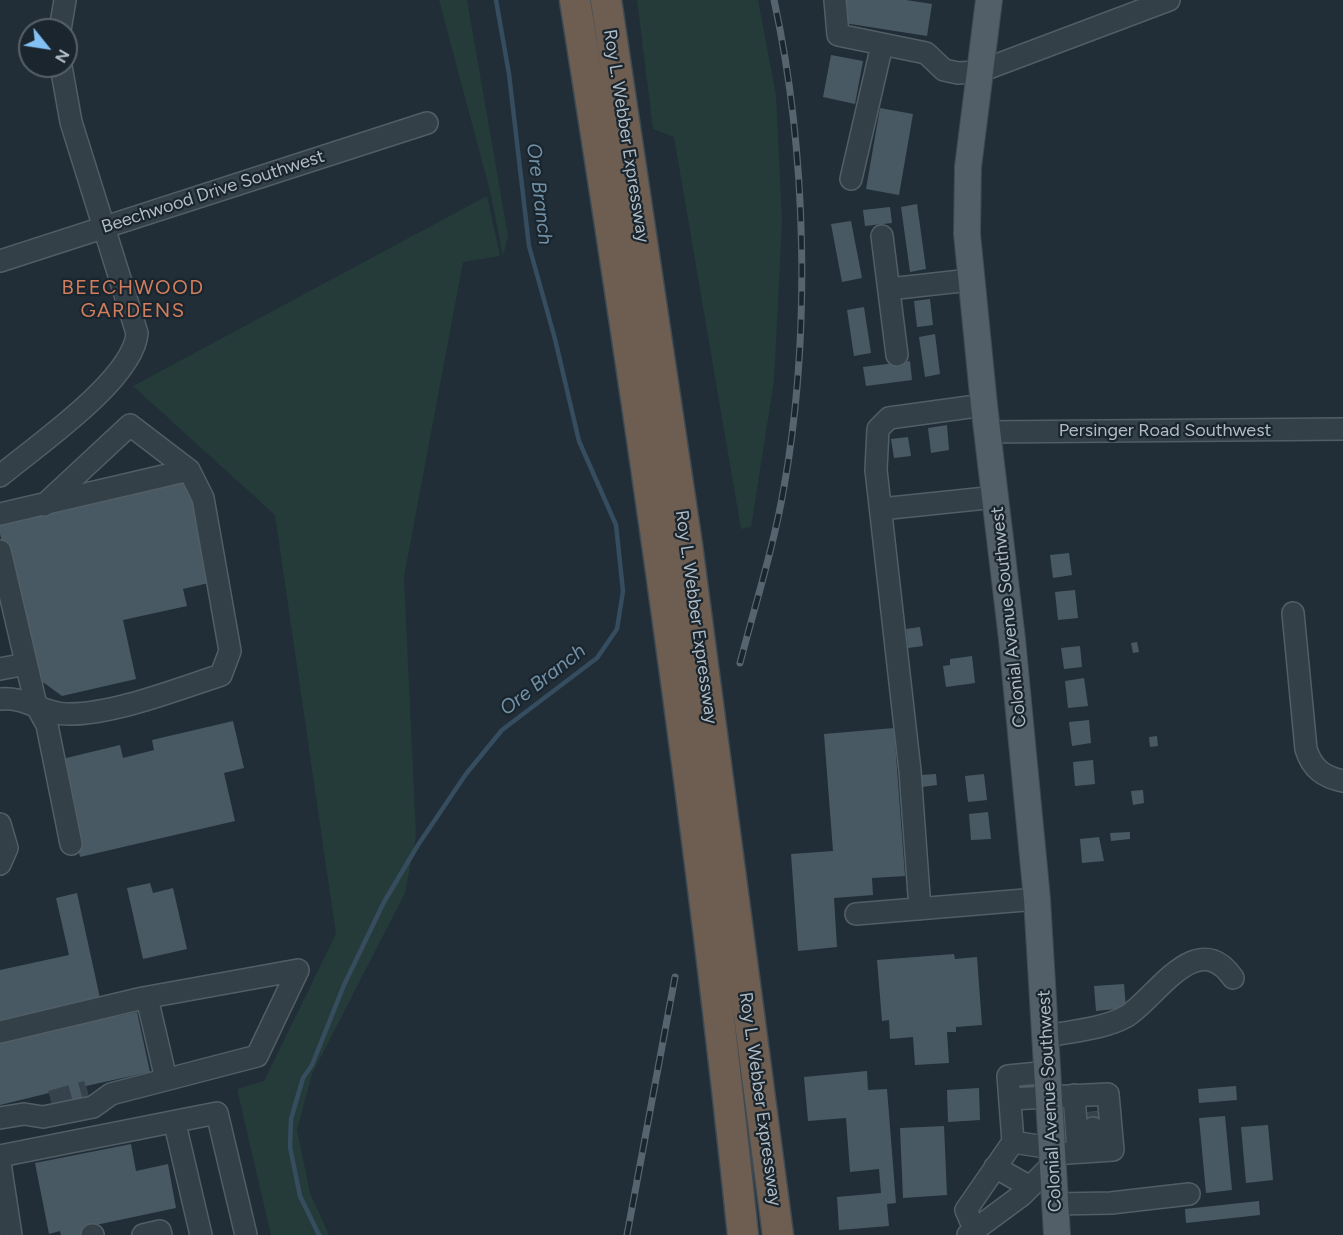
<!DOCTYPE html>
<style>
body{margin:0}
#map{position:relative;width:1343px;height:1235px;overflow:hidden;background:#212e38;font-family:Figtree,sans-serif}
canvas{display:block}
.north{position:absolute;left:18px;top:18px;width:60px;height:60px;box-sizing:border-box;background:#1a252d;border:2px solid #56616a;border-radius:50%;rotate:120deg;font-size:16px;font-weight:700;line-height:24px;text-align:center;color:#afbbc5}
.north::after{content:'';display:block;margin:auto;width:21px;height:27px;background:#83c1f5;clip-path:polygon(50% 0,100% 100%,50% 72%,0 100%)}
</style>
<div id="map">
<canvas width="1343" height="1235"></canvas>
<div class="north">N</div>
</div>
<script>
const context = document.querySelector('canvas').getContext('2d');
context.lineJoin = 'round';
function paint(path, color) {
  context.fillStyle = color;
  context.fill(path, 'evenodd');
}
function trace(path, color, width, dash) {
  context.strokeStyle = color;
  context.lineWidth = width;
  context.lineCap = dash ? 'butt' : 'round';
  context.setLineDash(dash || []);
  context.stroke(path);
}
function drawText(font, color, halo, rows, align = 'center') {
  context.font = font + ' Figtree,sans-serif';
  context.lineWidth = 4.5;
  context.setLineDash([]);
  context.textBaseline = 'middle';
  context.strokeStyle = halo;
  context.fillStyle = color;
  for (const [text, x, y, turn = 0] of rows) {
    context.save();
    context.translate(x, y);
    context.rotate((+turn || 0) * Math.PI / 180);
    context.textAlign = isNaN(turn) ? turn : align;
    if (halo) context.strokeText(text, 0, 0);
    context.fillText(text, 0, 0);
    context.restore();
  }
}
paint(new Path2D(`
 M439 0H467L508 236 503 256 491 195Z
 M637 0H758L776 95 782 222 774 381 751 527 741 529 674 137 653 129Z
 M487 196 500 256 463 262 404 577 416 836 405 893 312 1074 297 1130 310 1193 329 1235H271L237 1089 264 1081 336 934 275 515 133 386Z`), '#243b39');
trace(new Path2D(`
 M319 1235 300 1196 290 1147 291 1119 303 1078 312 1065 344 985 384 902 418 845 466 774 502 730 597 658 617 629 623 591 616 525 579 441 555 339 529 246 509 74 496 0`), '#354d5e', 4.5);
paint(new Path2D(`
 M847 0H906L932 4 927 36 844 23Z
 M831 55 863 61 855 104 823 97Z
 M880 108 913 114 899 195 866 189Z
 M917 204 926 269 910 272 901 207Z
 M890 207 892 223 865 226 863 210Z
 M851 221 862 278 842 282 831 224Z
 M930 299 933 325 917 327 914 301Z
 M864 307 871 353 854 356 847 310Z
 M935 334 940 374 925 377 919 337Z
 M910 361 912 380 866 386 863 367Z
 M947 425 949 450 931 453 928 428Z
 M908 437 911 456 894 458 891 439Z
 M189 478 213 582 183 589 187 606 123 620 136 679 62 696 40 680 22 629 0 534V521Z
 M1069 553 1072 575 1053 578 1050 555Z
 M1075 590 1078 618 1058 620 1055 592Z
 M920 627 923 646 908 648 906 629Z
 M1137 642 1139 652 1133 653 1131 643Z
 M1080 646 1082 667 1064 669 1061 648Z
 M972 656 975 683 946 687 943 666 950 665V659Z
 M1084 678 1088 706 1068 708 1065 681Z
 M1089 720 1091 743 1072 746 1069 722Z
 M233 721 244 768 224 773 235 821 80 857 58 760 120 745 123 758 154 750 152 740Z
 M894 728 905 876 872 878 873 895 834 898 837 947 798 951 791 854 833 851 824 734Z
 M1157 736 1158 746 1150 747 1149 737Z
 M1093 760 1095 784 1075 786 1073 762Z
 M936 774 937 785 922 787 921 775Z
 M984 774 987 800 968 802 965 776Z
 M1143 790 1144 803 1133 805 1131 791Z
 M988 812 991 839 971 840 969 814Z
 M1130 832V839L1111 841 1110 833Z
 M1099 837 1104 861 1082 863 1080 839Z
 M150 883 153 893 173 888 187 949 143 959 127 888Z
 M77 893 100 998 0 1020V970L69 955 56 898Z
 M954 954 955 959 977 957 982 1025 956 1027V1032H947L949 1063 915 1065 913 1037 890 1039 889 1020 882 1021 877 960Z
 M1124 984 1126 1008 1096 1011 1094 986Z
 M137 1012 150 1072 86 1086 90 1102 54 1110 49 1093 0 1105V1041Z
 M867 1071 868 1090 887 1089 896 1203 887 1204 889 1226 839 1230 837 1197 881 1193 879 1169 850 1172 846 1118 808 1121 804 1077Z
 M1236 1086 1237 1100 1199 1103 1198 1089Z
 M979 1088 980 1120 948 1122 947 1090Z
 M1108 1110 1109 1126 1079 1129 1077 1113Z
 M1225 1116 1232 1190 1206 1193 1199 1118Z
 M1268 1125 1273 1180 1246 1183 1241 1127Z
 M944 1126 947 1195 903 1198 900 1128Z
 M131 1144 136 1171 168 1164 176 1208 91 1226 92 1235H61L60 1231 49 1234 35 1163Z
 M1259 1201 1260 1215 1186 1223 1185 1209Z`), '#495963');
trace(new Path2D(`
 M51 1101 87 1091
 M1092 1112 1093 1128`), '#36434d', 21, [21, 10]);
const minor = new Path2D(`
 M835 0 838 35 926 53 944 70 958 73 978 72 1169 0
 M60 30 65 0
 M851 179 882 45
 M882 236 897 355
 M0 261 427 123
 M889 289 970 280
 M988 432 1343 429
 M0 476C36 446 134 379 137 333L71 122 61 66
 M881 509 996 497
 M0 514 189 470
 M0 551 36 705 47 725 71 844
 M1293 613 1306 749C1312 769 1324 777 1343 781
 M0 669 26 664
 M0 699C25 696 43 714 67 714 112 715 178 689 221 675L230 651 203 498 189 470 130 425 44 505
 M0 824 7 848 0 864
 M920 909 910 771 876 470 878 429 889 418 984 405
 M856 914 1037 899
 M147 998 166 1079
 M0 1032 143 998 298 970 257 1056 111 1094 93 1107 43 1117 24 1114 0 1118
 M1047 1036C1072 1031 1104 1029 1127 1016 1156 998 1197 926 1233 978
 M1074 1095 1078 1152
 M1010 1099 1108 1094 1113 1150 1053 1154
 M175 1124 201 1235
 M1093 1128V1151
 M1013 1142 1052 1148
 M0 1156 217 1113 246 1235
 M0 1163 11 1235
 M995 1167 1030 1187
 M1055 1204 1111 1203 1189 1194
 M975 1231 966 1210 1013 1142 1008 1076 1049 1072
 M92 1235H93
 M143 1235 160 1231 161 1235
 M968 1235 1022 1195 1053 1164`);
const major = new Path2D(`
 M989 0 968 167 967 234 984 405 1012 639 1037 899 1057 1235`);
const highway = new Path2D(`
 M575 0C640 410 700 822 743 1235
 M606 0 687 545 778 1235`);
trace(minor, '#525e66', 24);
trace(major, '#3e4952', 28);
trace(highway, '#3f4b53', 33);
trace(minor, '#344048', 21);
trace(major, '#525f68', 26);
trace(highway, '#6e5e52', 30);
const rail = new Path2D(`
 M740 663C755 605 774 546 784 487 811 335 807 151 774 0
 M627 1235 675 977`);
trace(rail, '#56646f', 7);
trace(rail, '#1a252d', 4.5, [14]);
drawText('18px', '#afbbc5', '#1a252d', [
 ["Roy L. Webber Expressway",626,136,81],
 ["Beechwood Drive Southwest",213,192,-18],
 ["Persinger Road Southwest",1165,431],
 ["Roy L. Webber Expressway",696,617,82],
 ["Colonial Avenue Southwest",1009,617,-96],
 ["Roy L. Webber Expressway",760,1099,82],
 ["Colonial Avenue Southwest",1050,1101,-93]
]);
drawText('italic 20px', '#7091a8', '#1a252d', [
 ["Ore Branch",539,194,83],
 ["Ore Branch",543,680,-38]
]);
context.letterSpacing = '1.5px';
drawText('20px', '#d17e5e', '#1a252d', [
 ["BEECHWOOD",133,288],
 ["GARDENS",133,311]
]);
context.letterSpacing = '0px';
</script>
